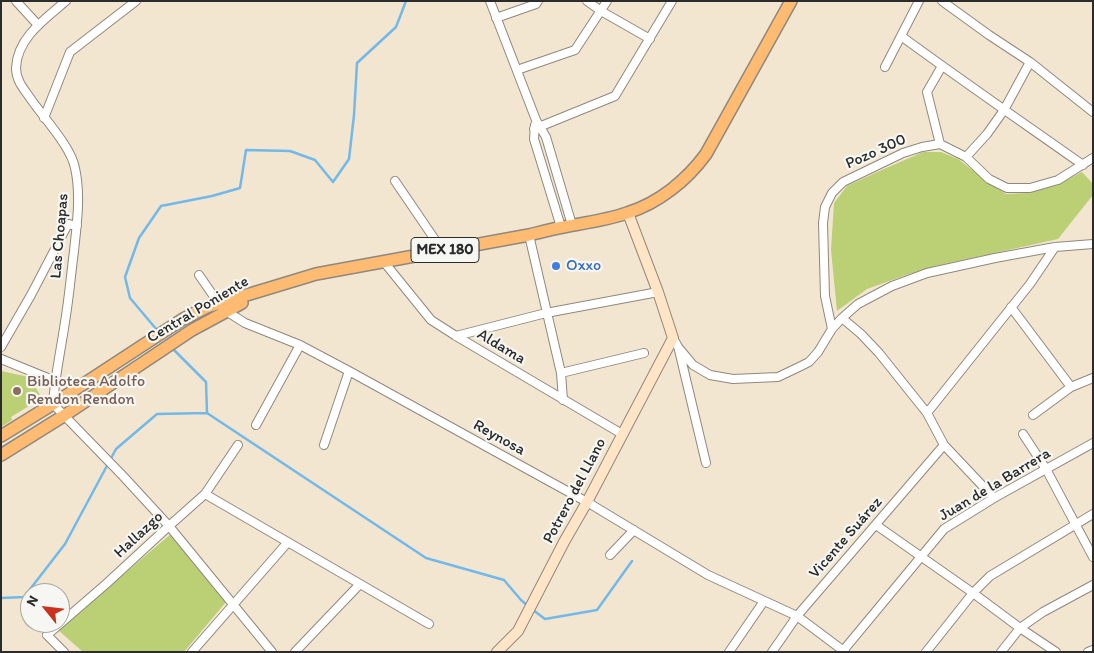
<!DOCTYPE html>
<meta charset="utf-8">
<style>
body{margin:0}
#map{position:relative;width:1094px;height:653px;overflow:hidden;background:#f3e6d1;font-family:Itim,sans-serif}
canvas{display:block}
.frame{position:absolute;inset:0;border:2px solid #2b2b2b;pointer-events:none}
.north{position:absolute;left:20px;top:583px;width:50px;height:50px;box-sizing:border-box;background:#f6f6f2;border:1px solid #a5a5a2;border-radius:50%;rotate:299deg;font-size:14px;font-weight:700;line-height:20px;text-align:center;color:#2b2b2b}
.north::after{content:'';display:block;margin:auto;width:18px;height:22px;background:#c8321e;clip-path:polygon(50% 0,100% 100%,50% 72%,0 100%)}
</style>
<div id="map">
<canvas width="1094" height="653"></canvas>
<div class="frame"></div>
<div class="north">N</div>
</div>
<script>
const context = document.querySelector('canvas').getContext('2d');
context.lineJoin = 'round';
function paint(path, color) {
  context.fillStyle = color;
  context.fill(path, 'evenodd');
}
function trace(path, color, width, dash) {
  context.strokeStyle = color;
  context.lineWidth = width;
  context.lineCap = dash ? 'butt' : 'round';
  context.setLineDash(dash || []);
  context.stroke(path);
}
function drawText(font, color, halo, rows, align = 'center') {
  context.font = font + ' Itim,sans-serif';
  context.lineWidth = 4.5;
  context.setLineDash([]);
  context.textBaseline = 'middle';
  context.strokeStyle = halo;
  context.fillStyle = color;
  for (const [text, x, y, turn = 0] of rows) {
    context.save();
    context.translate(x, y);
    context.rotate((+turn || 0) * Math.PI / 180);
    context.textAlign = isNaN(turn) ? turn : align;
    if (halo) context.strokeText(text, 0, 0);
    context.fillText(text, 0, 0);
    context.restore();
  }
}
paint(new Path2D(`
 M923 152H941L958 159 988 182 1006 194 1026 193 1058 185 1082 172 1093 184V195L1058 239 936 266 906 275 867 289 837 311 831 250 834 203 847 186 875 173Z
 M1 371 29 377 42 398 11 417 12 420 1 427Z
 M172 533 226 602 184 652H83L58 630Z`), '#bbd074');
trace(new Path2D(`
 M157 330 130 298 125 277 139 238 161 206 212 196 240 188 246 150 290 151 315 160 333 182 349 159 354 115 357 63 396 27 406 1
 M172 348 206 382 207 413
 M1 598 24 597 65 544 116 449 157 414 207 413 426 558 504 580 521 600 528 606
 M533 610 545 619 597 610 632 561`), '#72b9e9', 2.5);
const street = new Path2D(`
 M16 1 38 25
 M66 1C45 19 17 38 16 68 16 79 22 87 28 95 41 115 71 146 75 168 81 195 77 223 74 251 71 274 69 298 65 322 61 349 55 376 53 404L123 476 169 526 272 652
 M490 1 536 120 546 137 572 225
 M587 1 601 11 650 39
 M942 1 989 35 1030 62 1093 112
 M496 18 536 4 538 1
 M901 36C961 80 1022 122 1083 165
 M885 67 919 1
 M517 70 575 50 607 1
 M44 118 70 52 136 1
 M535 125 534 139 561 227
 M534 129 615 96 672 1
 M940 144 927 92 942 66
 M966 157 987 134 1004 110 1030 62
 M395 181 442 250
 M529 235 561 373 563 400
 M384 262 431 320 456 336 622 434
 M199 275 219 304 226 311 245 323 300 345 349 371 587 502 708 575 797 616 845 652
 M1011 307 1071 387
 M842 318 861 334 879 353 927 413 944 445 994 498
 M832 329 825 296 823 223 825 207 832 193 843 182 903 153 922 147 940 144 966 157 989 179 1007 188H1030L1058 180 1093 158
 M456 336 546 313 658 292
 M673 338 678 347 693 365 710 375 733 379 778 377 799 367 809 362 818 352 832 329 842 318 858 304 892 286 927 273 995 258 1055 247 1093 244
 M1 347 31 295 68 224 77 226
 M679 350 706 463
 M1 359 55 381
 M561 373 644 353
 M927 413 1030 284 1055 247
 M1033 415 1071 387 1093 378
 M256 425 300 345
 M1023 434 1046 469 1093 557
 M324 445 349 371
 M205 494 429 624
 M876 525 973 593 1020 628 1056 652
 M610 555 634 530
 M64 652 47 635 106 584 169 526 205 494 238 445
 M192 652 288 542
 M295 652 360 584
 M729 652 764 601
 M772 652 797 616 944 445
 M842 652 944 529 994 498 1093 443
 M926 652 973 593 990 576 1093 514
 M1001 652 1020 628 1043 612 1093 585
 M1088 652 1093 650`);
const secondary = new Path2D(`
 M497 652 518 631 564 542 587 502 673 338 658 292 628 213`);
const primary = new Path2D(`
 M1 436 53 404 183 319 207 307 316 274 529 235C541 232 552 229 563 227 584 223 607 220 627 213 659 203 687 180 706 154L791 1
 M1 455 65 415 192 330 242 303`);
trace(street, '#8f887e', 10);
trace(secondary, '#8f887e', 12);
trace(primary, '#8f887e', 14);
trace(street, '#fff', 8);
trace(secondary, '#ffe4c6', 10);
trace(primary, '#febb71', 11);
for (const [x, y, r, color] of [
 [556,266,5,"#3f7fe0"],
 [17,391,5,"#8d6e63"]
]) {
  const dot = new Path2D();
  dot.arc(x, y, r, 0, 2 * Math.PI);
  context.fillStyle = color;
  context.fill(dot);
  trace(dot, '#f6f6f2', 2);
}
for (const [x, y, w] of [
 [445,250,68]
]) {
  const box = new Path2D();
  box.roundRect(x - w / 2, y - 12.5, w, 25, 4);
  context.fillStyle = '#f6f6f2';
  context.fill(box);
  trace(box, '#2b2b2b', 1);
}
drawText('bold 15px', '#2b2b2b', null, [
 ["MEX 180",445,250]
]);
drawText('16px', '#2b2b2b', '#f6f6f2', [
 ["Pozo 300",876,152,-24],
 ["Las Choapas",60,236,-85],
 ["Central Poniente",198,310,-31],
 ["Aldama",501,347,31],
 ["Reynosa",499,438,29],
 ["Juan de la Barrera",995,485,-31],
 ["Potrero del Llano",575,491,-62],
 ["Hallazgo",139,535,-43],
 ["Vicente Suárez",846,538,-49]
]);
drawText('16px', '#366cbe', '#f6f6f2', [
 ["Oxxo",566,266]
], 'left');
drawText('16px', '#785e54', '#f6f6f2', [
 ["Biblioteca Adolfo",27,382],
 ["Rendon Rendon",27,400]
], 'left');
</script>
